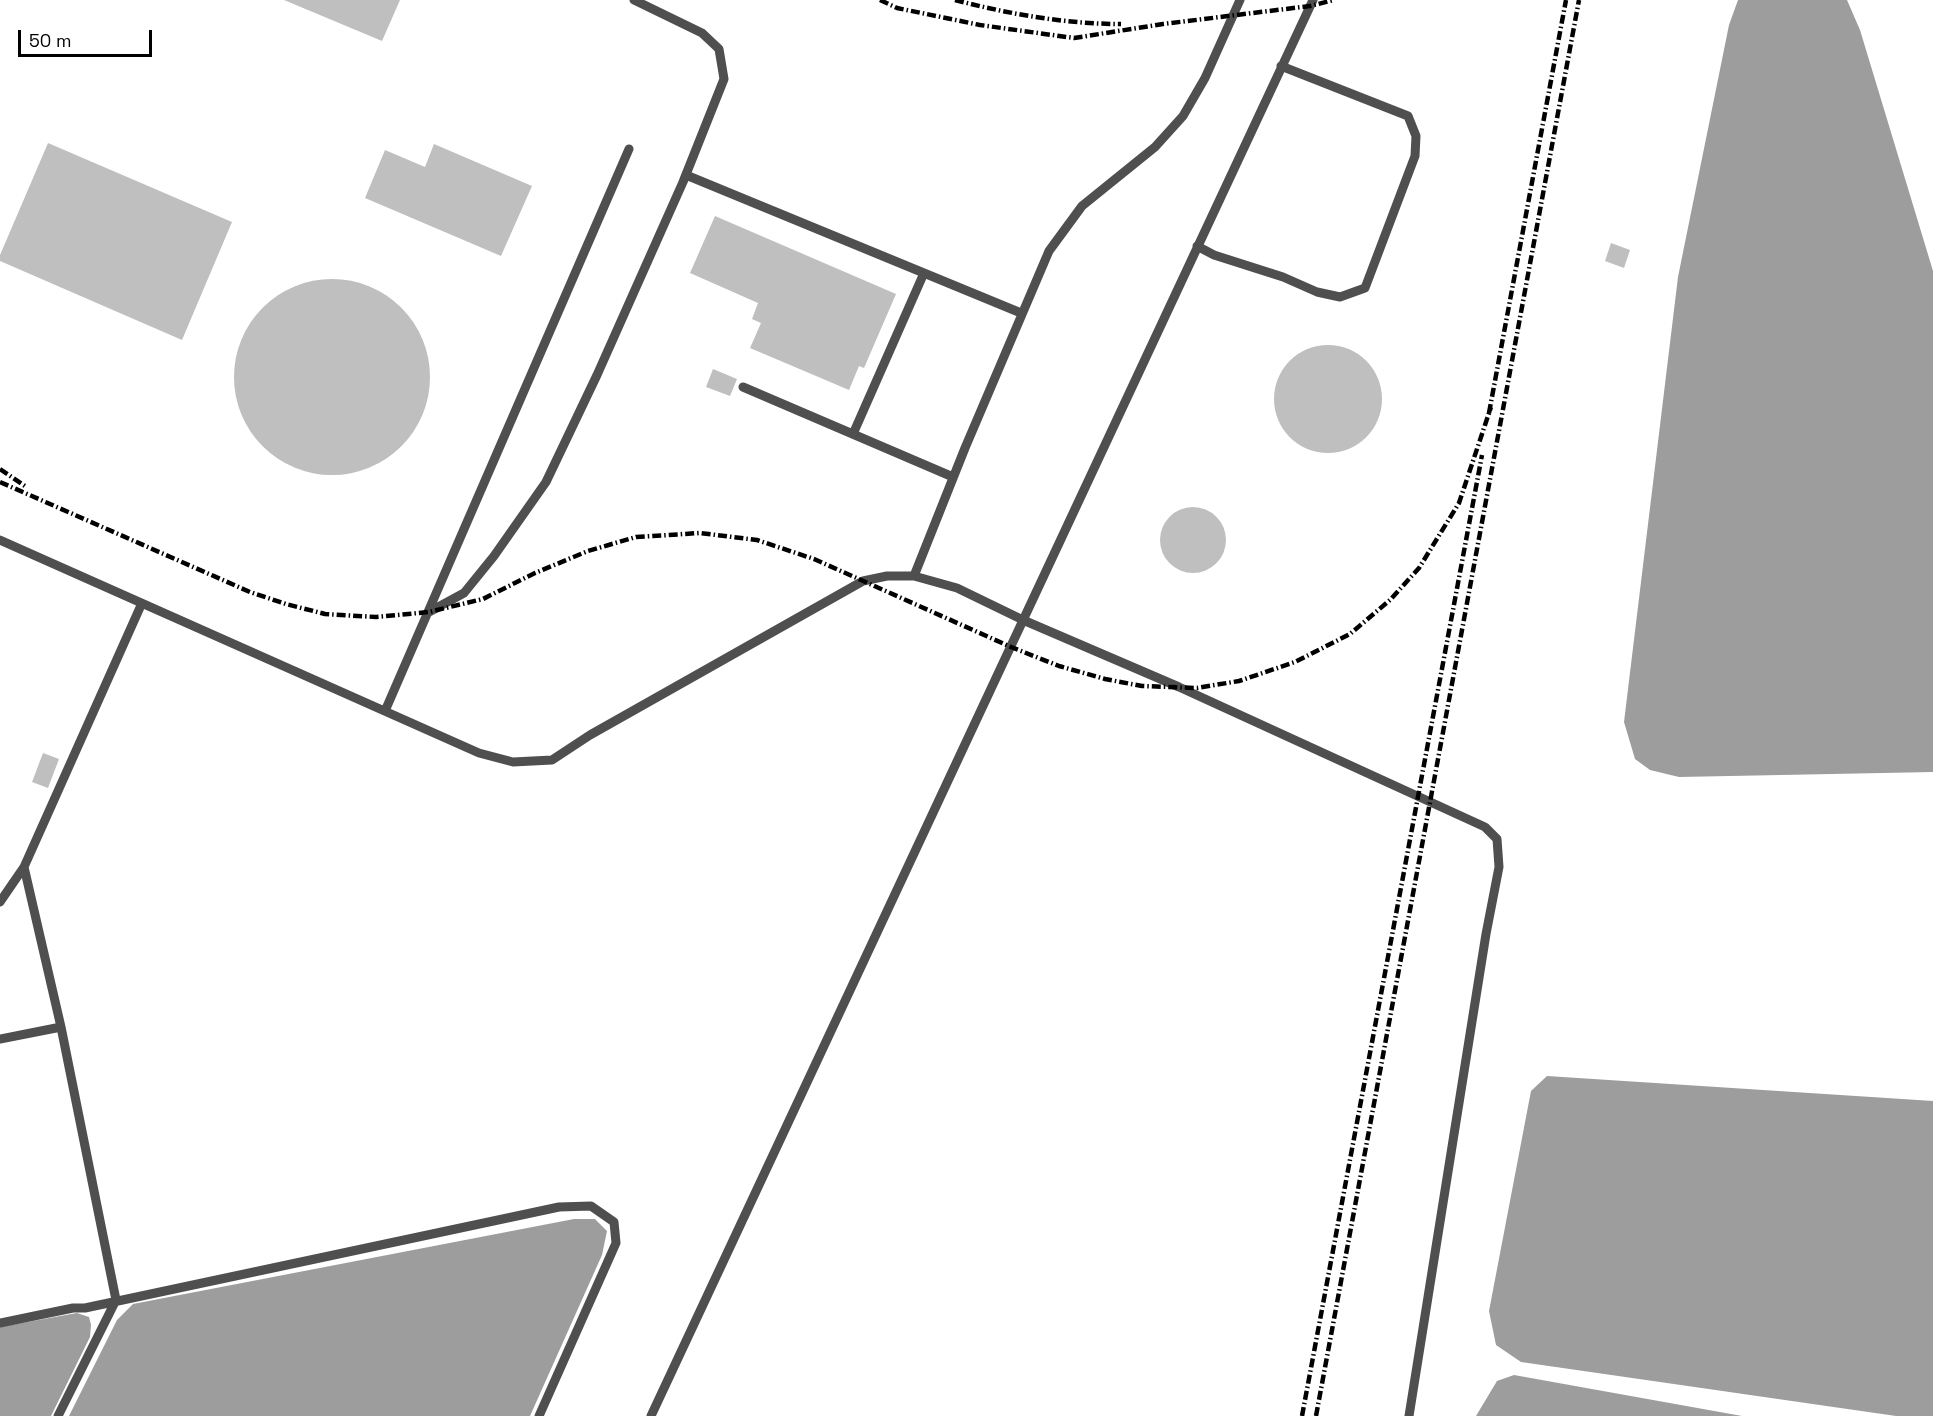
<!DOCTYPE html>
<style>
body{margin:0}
#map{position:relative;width:1933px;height:1416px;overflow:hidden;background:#fff;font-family:"Space Grotesk",sans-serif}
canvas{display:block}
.scale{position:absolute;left:18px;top:30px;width:134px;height:27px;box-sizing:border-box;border:3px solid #000;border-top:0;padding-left:8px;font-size:18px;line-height:21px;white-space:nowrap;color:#000;-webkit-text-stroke:4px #fff;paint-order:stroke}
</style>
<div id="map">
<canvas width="1933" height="1416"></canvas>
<div class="scale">50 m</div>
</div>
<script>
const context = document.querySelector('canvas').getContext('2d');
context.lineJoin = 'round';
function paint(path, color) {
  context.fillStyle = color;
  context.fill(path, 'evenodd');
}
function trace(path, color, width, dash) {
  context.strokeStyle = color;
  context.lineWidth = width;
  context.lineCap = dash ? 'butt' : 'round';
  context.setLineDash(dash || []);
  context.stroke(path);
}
paint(new Path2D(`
 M1738 0H1847L1860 30 1933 271V772L1679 777 1650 770 1635 759 1624 722 1678 277 1729 25Z
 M1547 1076 1933 1101V1416H1896L1521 1362 1496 1345 1489 1311 1531 1091Z
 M574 1219H595L607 1231 602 1255 530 1416H69L117 1320 133 1304Z
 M77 1313 89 1317 91 1325 90 1337 51 1416H0V1327Z
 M1514 1375 1742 1416H1476L1497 1381Z`), '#9d9d9d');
paint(new Path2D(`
 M284 0H400L382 41Z
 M48 143 232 222 182 340 0 261V255Z
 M434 144 532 186 501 256 365 198 385 150 425 167Z
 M715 216 896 294 864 368 859 366 849 390 750 348 761 323 752 319 758 303 690 273Z
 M1611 243 1630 250 1624 268 1605 261Z
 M234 377a98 98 0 1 1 196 0a98 98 0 1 1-196 0Z
 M1274 399a54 54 0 1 1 108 0a54 54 0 1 1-108 0Z
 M713 369 737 379 730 396 706 387Z
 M1160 540a33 33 0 1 1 66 0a33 33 0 1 1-66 0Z
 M43 753 59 759 48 788 32 782Z`), '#bfbfbf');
trace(new Path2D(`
 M686 175 1021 313
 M1197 246 1214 255 1283 277 1317 292 1340 297 1365 288 1415 156 1416 136 1408 116 1281 66
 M743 387 953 477
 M853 434 924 273
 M0 540 479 753 513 762 552 760 590 735 863 581 887 576H914L957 588 1023 620 1179 687 1485 827 1497 839 1499 867 1486 934 1409 1416
 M914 576 965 448 1049 251 1082 206 1155 147 1183 116 1205 78 1240 0
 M429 612 464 593 494 556 546 482 597 375 683 182 724 79 719 49 702 33 634 0
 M385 711 629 149
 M24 867 61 1027 116 1300 58 1416
 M0 902 24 867 142 603
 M0 1039 61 1027
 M0 1323 73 1308H85L559 1207 591 1206 614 1222 616 1243 539 1416
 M651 1416 1313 0`), '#4f4f4f', 9);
trace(new Path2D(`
 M880 0 897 8 980 25 1074 38 1163 24 1310 6 1334 0
 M955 0C1009 14 1065 24 1121 24
 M1489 413 1566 0
 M0 469 25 486
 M0 482 250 592 286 604 325 614 376 617 429 612 483 599 535 573 588 551 636 537 700 533 757 540 814 559 1011 647 1059 666 1105 679 1142 686 1197 688 1239 681 1295 662 1350 634 1390 600 1419 568 1459 503 1491 407
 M1302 1416 1482 455
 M1316 1416 1579 0`), '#000', 4.5, [9, 3, 1.5, 3]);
</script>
